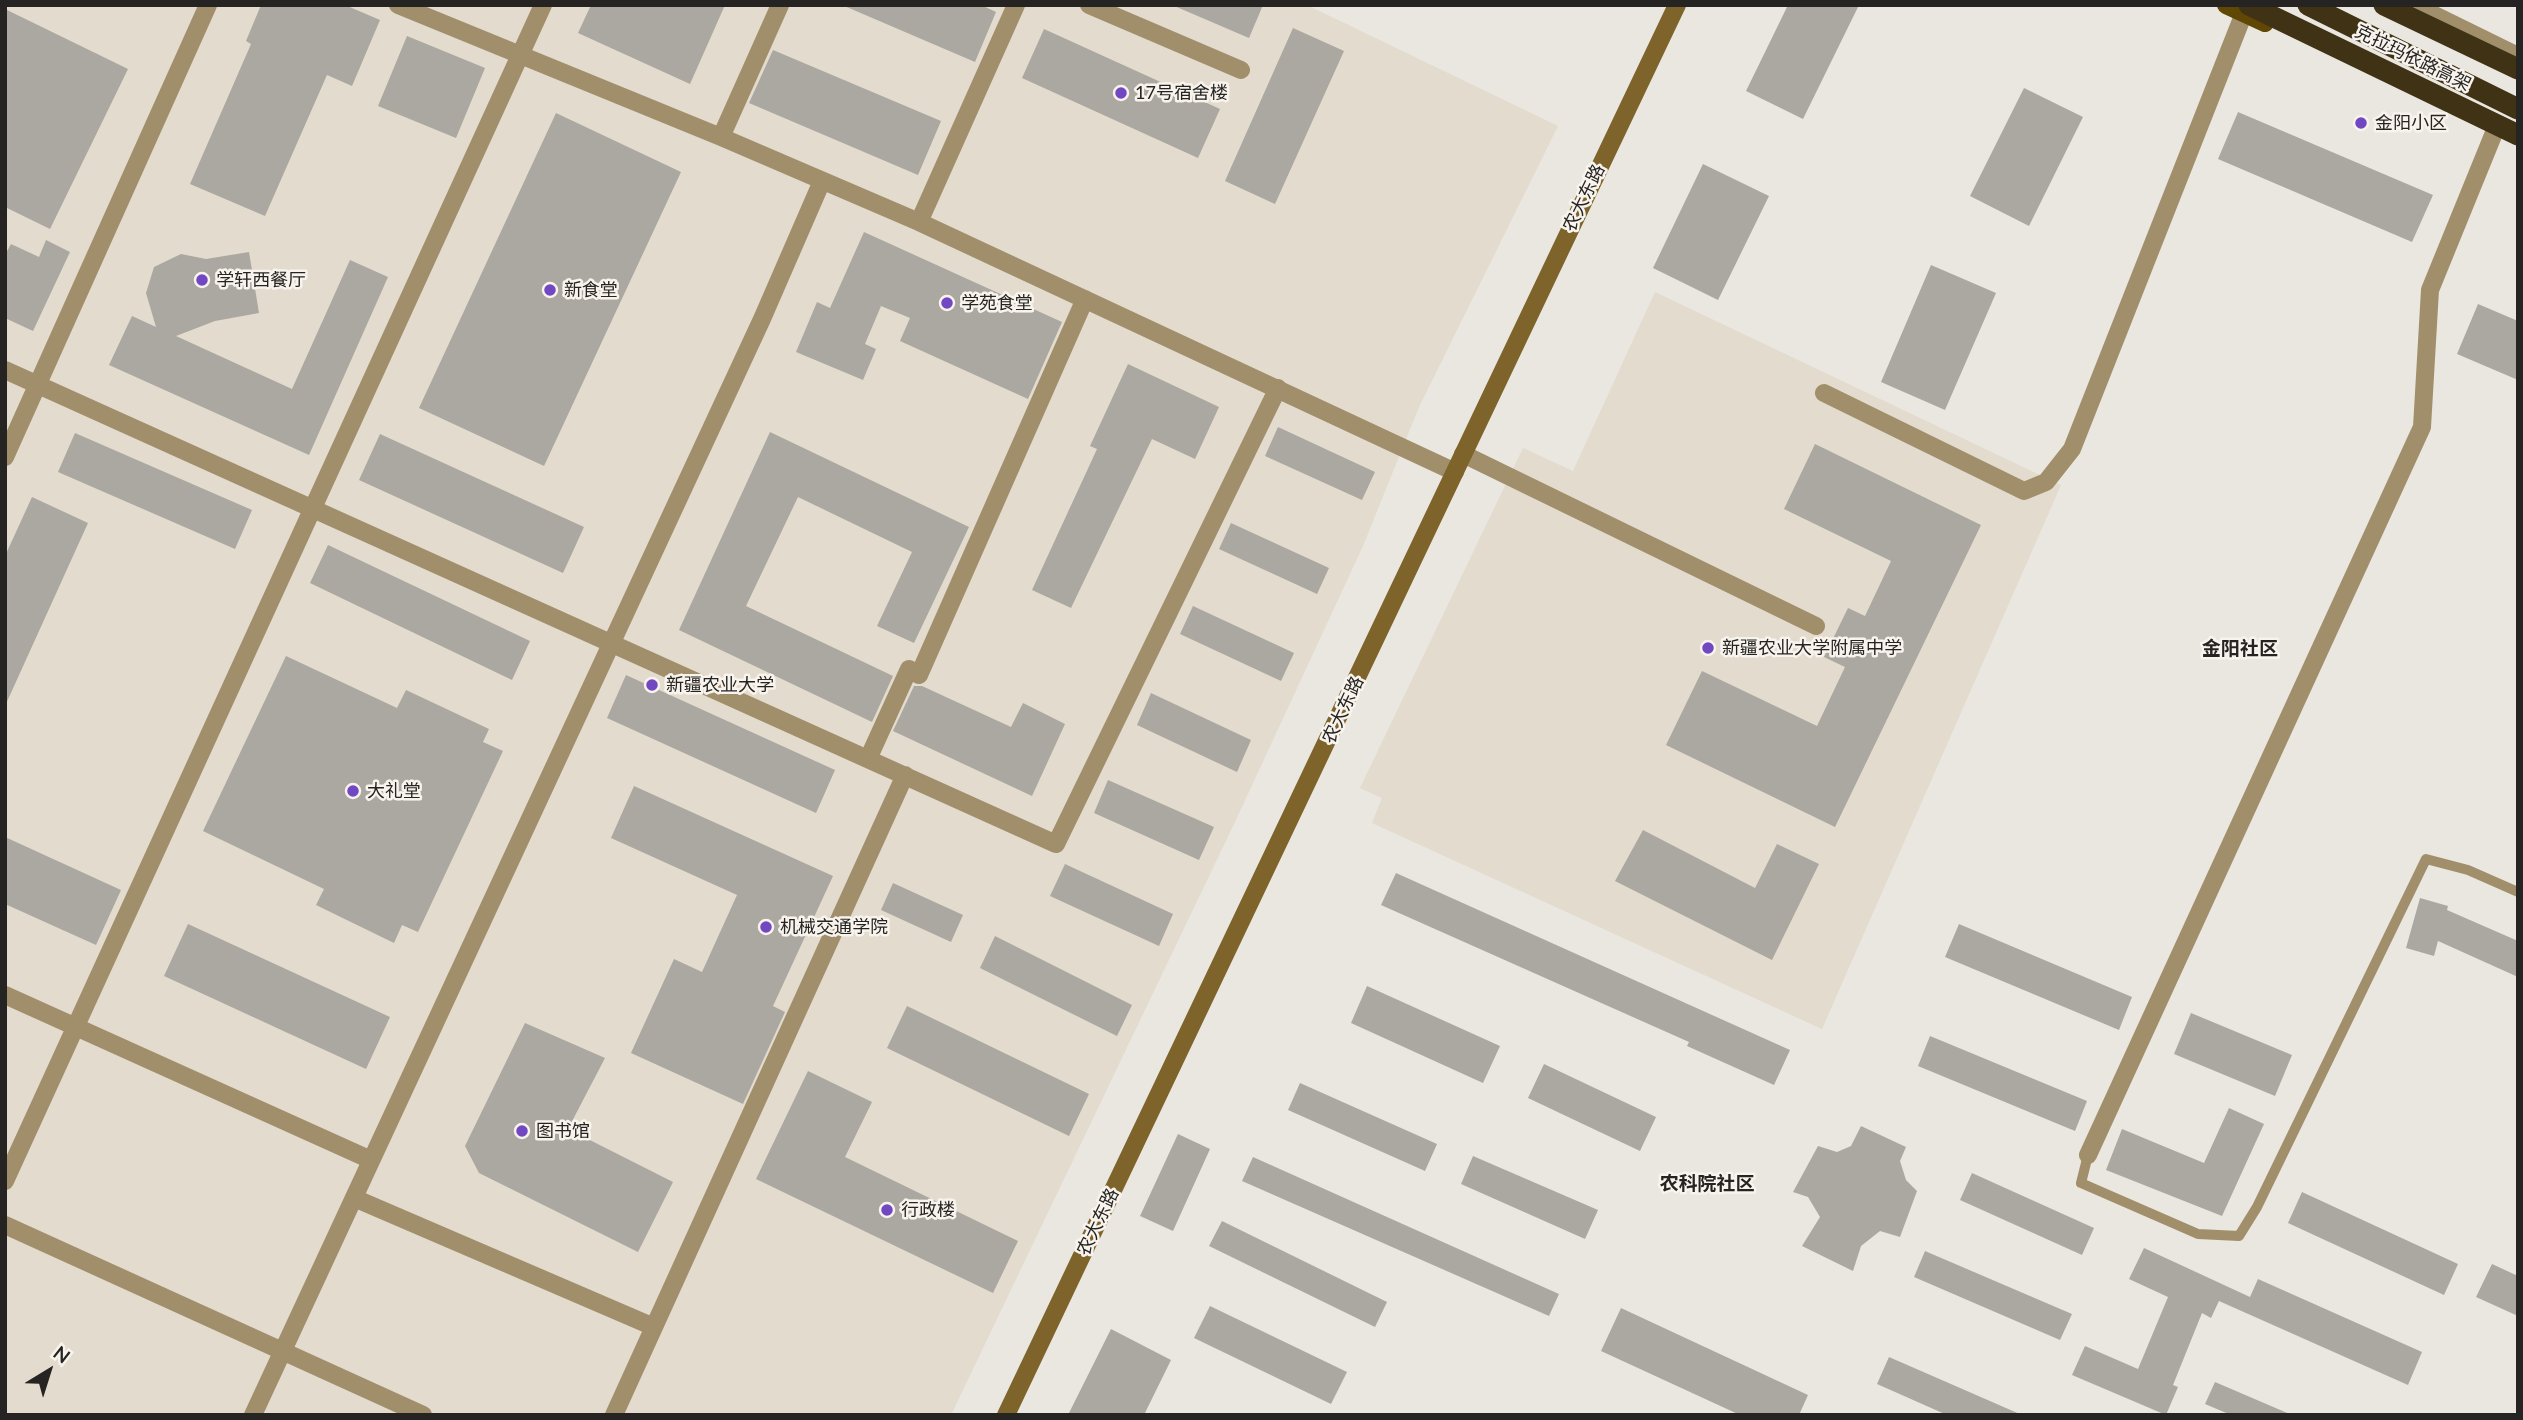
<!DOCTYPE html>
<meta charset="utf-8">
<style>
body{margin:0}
#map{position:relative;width:2523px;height:1420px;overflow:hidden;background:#eae7e0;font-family:Lato,sans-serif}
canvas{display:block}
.frame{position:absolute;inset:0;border:7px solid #252422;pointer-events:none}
.north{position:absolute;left:14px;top:1336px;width:70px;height:70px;-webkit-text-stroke:5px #f8f4ed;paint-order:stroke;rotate:38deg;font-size:19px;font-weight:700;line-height:28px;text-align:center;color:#252422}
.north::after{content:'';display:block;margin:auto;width:24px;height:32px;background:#252422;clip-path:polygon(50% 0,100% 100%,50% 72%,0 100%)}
</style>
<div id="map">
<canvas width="2523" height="1420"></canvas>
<div class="frame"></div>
<div class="north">N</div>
</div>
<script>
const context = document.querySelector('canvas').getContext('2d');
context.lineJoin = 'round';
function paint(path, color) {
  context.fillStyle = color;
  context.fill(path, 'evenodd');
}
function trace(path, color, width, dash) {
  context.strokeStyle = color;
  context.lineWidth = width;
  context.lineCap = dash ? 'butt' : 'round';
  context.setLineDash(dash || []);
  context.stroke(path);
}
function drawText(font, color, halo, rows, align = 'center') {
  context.font = font + ' Lato,"Noto Sans SC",sans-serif';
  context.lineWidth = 5;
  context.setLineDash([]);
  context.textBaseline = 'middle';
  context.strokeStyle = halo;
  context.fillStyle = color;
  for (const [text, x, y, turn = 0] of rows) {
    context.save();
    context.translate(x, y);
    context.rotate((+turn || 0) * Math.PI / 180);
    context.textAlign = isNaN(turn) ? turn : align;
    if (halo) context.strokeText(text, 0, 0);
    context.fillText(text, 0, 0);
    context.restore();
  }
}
paint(new Path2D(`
 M5 5H1307L1558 126 1419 407 1363 546 1234 824 951 1415H5Z
 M1655 292 2061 485 1822 1029 1372 823 1382 798 1360 788 1523 448 1573 471Z`), '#e2dbce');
paint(new Path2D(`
 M261 5H345L380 20 352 86 327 75 265 216 190 184 251 44 246 41Z
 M591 5H725L690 84 578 33Z
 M842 5H981L996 12 975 62Z
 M1172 5H1263L1249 38Z
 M1788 5H1859L1803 119 1746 91Z
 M5 9 128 69 50 229 5 207Z
 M1293 28 1344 51 1275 204 1225 181Z
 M1044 29 1220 109 1198 158 1022 78Z
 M407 36 485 68 456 138 378 106Z
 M773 50 941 121 918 175 749 103Z
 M2024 88 2083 117 2029 226 1970 196Z
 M2238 112 2433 195 2412 242 2218 159Z
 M556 113 681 172 544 466 419 408Z
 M1703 164 1769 196 1718 300 1653 268Z
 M864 232 1062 322 1028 399 900 341 910 318 881 306 865 344 876 349 863 380 796 352 817 302 830 308Z
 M46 240 70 252 33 331 5 318V255L11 244 39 257Z
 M249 252 259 313 215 321 176 336 292 389 350 260 388 277 309 455 109 365 132 316 156 327 146 293 154 267 181 254 206 259Z
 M1931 265 1996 293 1945 410 1881 382Z
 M2478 304 2518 321V380L2457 354Z
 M1128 364 1219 407 1195 459 1152 439 1071 608 1032 590 1097 449 1090 446Z
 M1278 427 1375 472 1362 500 1265 456Z
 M770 432 969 527 914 643 877 626 912 552 798 497 746 606 893 676 872 722 679 630Z
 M75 433 252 510 235 549 58 472Z
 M380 434 584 527 563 573 359 480Z
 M1815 444 1981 525 1835 827 1666 745 1702 671 1817 726 1845 667 1824 657 1848 608 1865 616 1891 561 1784 509Z
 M32 497 88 523 5 706V556Z
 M1231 523 1329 568 1317 594 1219 549Z
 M328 545 530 641 512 680 310 583Z
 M1193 606 1294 653 1281 681 1180 634Z
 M286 656 397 708 406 690 489 729 483 742 503 751 418 932 402 925 394 943 316 905 324 889 203 831Z
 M626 675 835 770 816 813 607 718Z
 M914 686H922L1011 727 1023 703 1065 724 1032 796 893 731Z
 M1151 693 1251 740 1237 772 1137 725Z
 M1108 780 1214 827 1199 860 1094 813Z
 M634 786 833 876 773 1006 785 1012 743 1104 631 1053 674 959 702 972 737 895 611 838Z
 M1643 830 1755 888 1777 844 1819 864 1772 960 1615 881Z
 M5 837 121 890 96 945 5 904Z
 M1065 864 1173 914 1159 946 1050 896Z
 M1396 873 1790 1050 1774 1085 1687 1046 1689 1042 1381 905Z
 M893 883 963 915 951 942 881 910Z
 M2420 898 2448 906 2447 910 2518 941V977L2438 941 2434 956 2406 948Z
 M188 924 390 1017 366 1069 164 976Z
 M1959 924 2132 997 2119 1030 1945 957Z
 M995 936 1132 1005 1117 1036 980 968Z
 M1367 986 1500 1046 1483 1083 1351 1023Z
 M907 1006 1089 1094 1069 1136 887 1048Z
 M2191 1013 2292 1055 2275 1096 2174 1054Z
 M525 1023 605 1058 568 1129 673 1182 638 1252 479 1173 465 1146Z
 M1930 1036 2087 1101 2075 1131 1918 1066Z
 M1544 1064 1656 1117 1640 1151 1528 1098Z
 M808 1071 872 1102 845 1157 1018 1241 993 1293 756 1179Z
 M1300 1083 1437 1144 1425 1171 1288 1110Z
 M2229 1108 2264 1124 2222 1216 2106 1170 2122 1129 2204 1163Z
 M1861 1126 1906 1147 1900 1161 1906 1180 1917 1191 1900 1237 1880 1231 1861 1246 1853 1271 1802 1246 1820 1217 1808 1197 1793 1192 1818 1146 1837 1152 1851 1146Z
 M1178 1134 1210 1149 1173 1231 1140 1216Z
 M1473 1156 1598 1210 1585 1239 1461 1184Z
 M1253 1157 1559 1294 1549 1316 1242 1181Z
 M1972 1173 2094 1228 2082 1255 1960 1200Z
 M2302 1192 2458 1264 2444 1295 2288 1223Z
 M1222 1221 1387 1302 1375 1327 1209 1246Z
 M2144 1248 2250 1297 2258 1279 2422 1352 2408 1385 2219 1301 2211 1318 2202 1313 2173 1385 2178 1387 2166 1415 2072 1375 2085 1346 2138 1369 2168 1297 2129 1279Z
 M1925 1251 2072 1314 2060 1340 1914 1277Z
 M2492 1264 2518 1276V1316L2476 1297Z
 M1210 1306 1347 1372 1331 1404 1194 1338Z
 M1621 1308 1808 1395 1799 1415H1740L1601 1351Z
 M1111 1329 1171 1360 1144 1415H1068Z
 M1889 1357 2022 1415H1947L1877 1384Z
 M2215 1382 2292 1415H2231L2205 1404Z`), '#aba8a1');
trace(new Path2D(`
 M2088 1155 2081 1183 2198 1234 2239 1236 2257 1207 2426 859 2468 870 2518 892`), '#a18f6b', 10);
trace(new Path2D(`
 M398 5 721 137 919 222 1455 472
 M1089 5 1241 70
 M2414 5 2518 56
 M721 137 780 5
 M919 222 1016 5
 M5 370 1056 844 1278 388
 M1824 393 2024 491 2046 482 2072 449 2244 13
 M1463 454 1816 626
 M5 457 208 5
 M868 759 909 669 919 675 1085 299
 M5 995 371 1160
 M2088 1155 2422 427 2430 290 2496 128
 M5 1181 543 5
 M354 1198 654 1327
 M5 1225 423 1415
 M253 1415 762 319 822 181
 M614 1415 905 775`), '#a18f6b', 18);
trace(new Path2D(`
 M1006 1415 1677 5`), '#7e642a', 18);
trace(new Path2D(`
 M2226 5 2265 23`), '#604704', 18);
trace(new Path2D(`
 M2249 5 2518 135
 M2384 5 2518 69`), '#403214', 21);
trace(new Path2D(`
 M2308 5 2518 109`), '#403214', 21);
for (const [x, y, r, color] of [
 [1121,93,7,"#7148c1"],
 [2361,123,7,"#7148c1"],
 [202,280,7,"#7148c1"],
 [550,290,7,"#7148c1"],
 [947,303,7,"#7148c1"],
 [1708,648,7,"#7148c1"],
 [652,685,7,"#7148c1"],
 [353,791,7,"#7148c1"],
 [766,927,7,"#7148c1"],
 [522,1131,7,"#7148c1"],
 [887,1210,7,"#7148c1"]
]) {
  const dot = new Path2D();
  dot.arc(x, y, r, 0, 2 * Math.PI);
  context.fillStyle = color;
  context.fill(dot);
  trace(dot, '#f8f4ed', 2.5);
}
drawText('18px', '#252422', '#f8f4ed', [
 ["克拉玛依路高架",2413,58,26],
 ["农大东路",1584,198,-64],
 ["农大东路",1343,710,-65],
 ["农大东路",1098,1222,-64]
]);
drawText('18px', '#252422', '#f8f4ed', [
 ["17号宿舍楼",1135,93],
 ["金阳小区",2375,123],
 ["学轩西餐厅",216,280],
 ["新食堂",564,290],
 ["学苑食堂",961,303],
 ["新疆农业大学附属中学",1722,648],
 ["新疆农业大学",666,685],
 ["大礼堂",367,791],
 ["机械交通学院",780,927],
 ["图书馆",536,1131],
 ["行政楼",901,1210]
], 'left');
drawText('bold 19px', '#252422', '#f8f4ed', [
 ["金阳社区",2240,649],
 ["农科院社区",1707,1184]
]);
</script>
